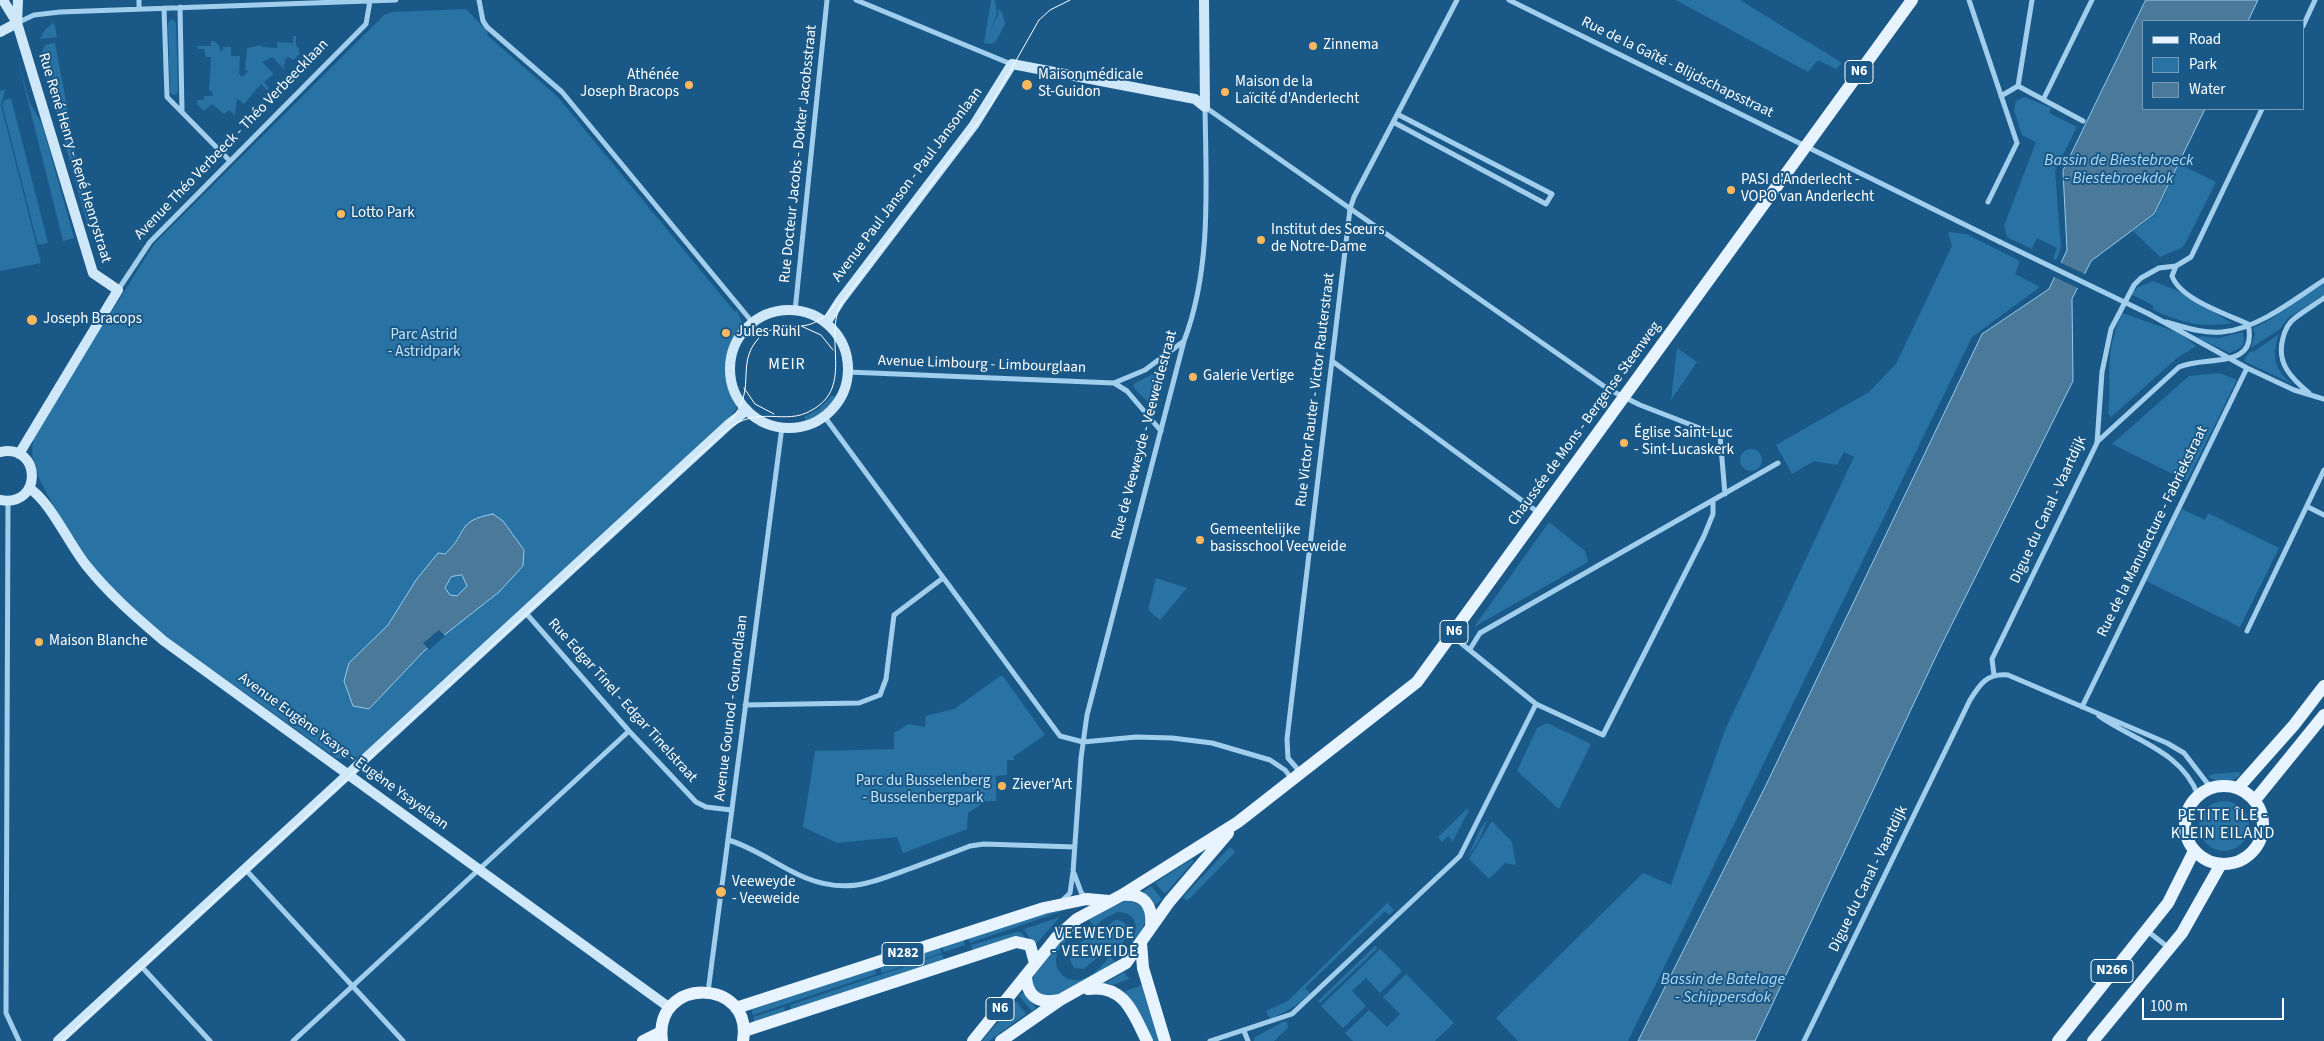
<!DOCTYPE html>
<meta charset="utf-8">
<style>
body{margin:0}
#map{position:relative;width:2324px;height:1041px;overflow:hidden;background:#1a5987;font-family:"Source Sans 3",sans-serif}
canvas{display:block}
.legend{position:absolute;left:2142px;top:20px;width:162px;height:90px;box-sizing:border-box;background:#1a5987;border:1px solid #769bb7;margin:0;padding:6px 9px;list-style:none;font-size:15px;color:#fff}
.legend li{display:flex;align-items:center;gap:10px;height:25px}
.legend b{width:25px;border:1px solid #769bb7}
.scale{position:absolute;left:2142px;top:998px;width:142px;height:22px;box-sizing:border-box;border:2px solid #fff;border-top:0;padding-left:6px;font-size:15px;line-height:18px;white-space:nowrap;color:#fff;-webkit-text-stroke:4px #1a5987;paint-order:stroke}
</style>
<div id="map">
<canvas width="2324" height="1041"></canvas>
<ul class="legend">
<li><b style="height:6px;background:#e7f4ff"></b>Road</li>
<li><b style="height:14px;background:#2972a4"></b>Park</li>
<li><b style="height:14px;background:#4b799a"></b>Water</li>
</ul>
<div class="scale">100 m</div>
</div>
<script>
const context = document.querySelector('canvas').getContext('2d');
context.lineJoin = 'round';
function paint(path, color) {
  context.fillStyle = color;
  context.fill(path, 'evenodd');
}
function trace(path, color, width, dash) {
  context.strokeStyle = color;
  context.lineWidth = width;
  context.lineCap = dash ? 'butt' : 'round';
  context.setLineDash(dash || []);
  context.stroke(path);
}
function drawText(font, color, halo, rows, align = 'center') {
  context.font = font + ' "Source Sans 3",sans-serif';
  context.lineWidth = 4;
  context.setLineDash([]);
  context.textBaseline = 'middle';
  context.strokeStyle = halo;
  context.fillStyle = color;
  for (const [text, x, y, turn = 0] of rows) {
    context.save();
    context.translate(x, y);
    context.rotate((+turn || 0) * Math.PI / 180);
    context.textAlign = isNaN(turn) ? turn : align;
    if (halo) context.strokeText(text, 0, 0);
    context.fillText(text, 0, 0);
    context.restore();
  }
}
paint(new Path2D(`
 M991 0H995L997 14 989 33 998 15V9L1002 12 1005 24 996 41 992 44 984 43Z
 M1676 0H1740L1842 63 1836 69 1818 60 1808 72Z
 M466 9 488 32 487 35 557 96 735 312 737 310 743 325C733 346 721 359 728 385 731 393 736 400 737 408L730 417 361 755C353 759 345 760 336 758 293 727 249 696 206 665 177 644 147 623 121 597 92 568 69 534 50 499 38 477 26 456 36 432L154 244 384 15 392 12Z
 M172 19 176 23 178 90 177 94 173 95 170 92 168 23Z
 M54 22 57 37 40 39 45 30Z
 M293 36H296V46L300 49 298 51 300 53 294 60 288 57 284 60 286 62 283 65 285 68 284 69 272 57 262 62 274 74 264 82 269 88 267 90 261 84 244 104 237 98 235 115 229 110 224 114 212 104 204 111 197 104V100H204V96H213L212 91H209L211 57H206L204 49H198L197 46H211V41H214L219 45 220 51 223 50V47H231V56H240L239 74 242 77 248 71 245 70 247 48 261 45 263 47 277 48V42L293 43Z
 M55 43 89 223H87L42 61 41 54 45 45Z
 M17 57 30 103 42 124 74 238 63 241Z
 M5 89 1 105 41 263 0 271V91Z
 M2025 97 2051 108 2049 113 2077 127 2055 171 2061 248 2056 260 2053 259 2057 248 2037 238 2032 249 2007 237 2004 226 2036 142 2022 135 2014 110 2016 101Z
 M11 98 48 243 38 245 2 104 5 100Z
 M2179 164 2216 182 2185 244 2181 248 2160 257 2133 231 2155 215Z
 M1948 232 1966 234 2020 261 2015 274 2040 287 1972 337 1628 1041H1518L1496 1018 1643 873 1671 885 1725 730 1854 457 1844 452 1837 465 1814 461 1792 474 1776 445 1869 392 1896 364 1952 246Z
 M2153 281 2176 290 2232 323C2202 328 2180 323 2152 309L2154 306 2131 294 2138 287Z
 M2324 283V295L2288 318 2280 329 2251 348 2255 334 2253 328 2271 319Z
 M2122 313 2179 333 2196 346 2176 359 2111 417 2108 413C2111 395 2108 377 2110 358 2111 342 2116 328 2122 313Z
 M2243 332 2244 343 2240 348 2230 353 2198 338 2200 336 2218 338Z
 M2279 334C2272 355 2273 369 2292 384L2244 361 2249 352 2255 351Z
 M1677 348 1697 362 1671 400Z
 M1163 369 1166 373 1158 401 1154 404H1150L1135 389 1133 384Z
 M2219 373 2237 380 2187 481 2112 444 2189 376Z
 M832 395 836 397C828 409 819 417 805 420L804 417 819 409Z
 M1740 460a11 11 0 1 1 22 0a11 11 0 1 1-22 0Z
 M2182 509 2205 520 2208 513 2279 548 2240 627 2146 581Z
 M1549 522 1585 551 1588 562 1474 627Z
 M1156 578 1187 588 1160 620 1148 610Z
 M1002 675 1045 735 1013 757 1015 760H1007V775L996 776V801H986L968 813 967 829 903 853 897 837 837 843 803 827 815 751 894 749V733L909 724 925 727 926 716 954 709Z
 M1547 723 1591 744 1559 809 1517 771 1537 728Z
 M2238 772 2241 774C2232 784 2218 784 2208 776L2215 774Z
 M2199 826a25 25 0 1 1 50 0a25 25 0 1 1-50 0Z
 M1467 809 1469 810 1453 841 1448 836 1442 842 1438 837Z
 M1488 819 1478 842 1467 858 1481 828Z
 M1492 821 1512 842 1516 865 1505 863 1489 879 1469 859Z
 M1230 847 1235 852 1187 901 1183 897Z
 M1192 859 1194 861 1165 894 1155 883Z
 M1151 886 1162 899 1156 905 1143 892Z
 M1128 900C1163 909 1137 938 1125 957L1123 955C1137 942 1145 912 1117 912L1102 920 1095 927 1088 918Z
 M1387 903 1394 910 1389 915 1385 911 1305 988 1310 993C1298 1006 1285 1012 1270 1019L1266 1011 1288 1001Z
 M1065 910 970 943 968 938 1035 916Z
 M1060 917 1034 946 1024 929Z
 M1115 920C1119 920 1123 921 1126 925 1134 937 1117 947 1109 954L1105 951 1084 969 1074 968 1070 960 1071 951 1097 928 1100 931Z
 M1078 924 1081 927C1074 934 1064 941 1059 950 1050 964 1062 983 1080 980 1091 978 1103 965 1110 956L1117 964 1051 998 1038 993C1035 988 1032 984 1033 979 1035 965 1067 934 1078 924Z
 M1017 932 1022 933 1027 940 973 951 971 945Z
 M963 940 965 945 944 952 942 947Z
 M1375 946 1378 948 1320 1003 1318 1001Z
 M940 947 942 953 882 973 880 968 875 970 876 974 753 1015 751 1010Z
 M1380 949 1402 971 1380 993 1366 978 1352 991 1366 1006 1343 1028 1321 1006Z
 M942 954 944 960 755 1023 753 1017 784 1007 785 1011 791 1010 790 1005Z
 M1124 972 1129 979 1112 985 1106 983Z
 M1406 974 1454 1023 1435 1041H1353L1345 1033 1369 1010 1387 1027 1400 1014 1383 997Z
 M1142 985 1159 1041H1152L1123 992Z
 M1022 993H1024L1036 1008 1032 1011 1019 996Z
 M1016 1001 1026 1014 989 1041H982Z
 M1283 1022H1287L1288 1028 1274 1041H1254L1255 1037Z`), '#2972a4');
const water = new Path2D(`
 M2146 0H2258L2248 21H2143V109H2205L2154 214 2091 261 2072 299 2073 381 1938 652 1755 1041H1638L1766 785 1982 334 2049 289 2067 250 2063 171Z
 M493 514 503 521 524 550 523 566 499 592 424 651 369 709 353 706 344 681 349 663 388 625 416 580 438 553 445 554C469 532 455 521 493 514ZM462 575 467 586 457 596 450 595 445 588 451 577Z`);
paint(water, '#4b799a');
trace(water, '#94cbef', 1);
paint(new Path2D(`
 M2059 262 2087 275 2080 289 2052 276Z
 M439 630 445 636 429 650 423 643Z`), '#1a5987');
trace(new Path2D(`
 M139 0V9
 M479 0 483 21 487 27 562 92 753 323
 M856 0 1011 64
 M1509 0 2000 242
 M1969 0 2017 143 1988 202
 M180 7 182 111
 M164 8 167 97 229 160
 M17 23 34 15 60 12 396 0
 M2303 26 2315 0
 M2018 86 2032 0
 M2018 86 2083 121
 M2001 96 2018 86
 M2044 98 2092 0
 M1205 107 1608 389 1640 405 1720 436 1725 494
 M1395 123 1546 204 1552 194 1399 115
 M2176 266 2172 276C2180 299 2226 314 2248 324
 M118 290 150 242 366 24 370 1
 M795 311 827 0
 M2149 314 2247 368 2294 390 2324 399
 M2166 322C2184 327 2203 334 2222 332 2258 329 2295 299 2324 280
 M1332 361 1539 513
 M848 372 1114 383 1145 370 1184 341
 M1114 383 1127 391 1161 431
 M2309 393C2291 378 2276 363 2283 338 2285 330 2288 323 2295 318 2304 311 2314 305 2324 298
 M824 416 1060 736 1083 742 1136 737 1172 738 1212 743 1270 760 1285 770 1292 779
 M2097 442 2179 367C2205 355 2259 371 2248 324
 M8 501 6 1013 19 1041
 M2308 507 2324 515
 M525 612 629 731 696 802 706 807 732 810
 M2247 631 2324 470
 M1451 635 1536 704 1603 735 1704 536 1713 514V501
 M1470 649 1480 633 1778 463
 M1994 675 1992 659 2097 443 2102 372 2111 329 2134 285 2141 278 2159 268 2176 266 2191 257 2262 109
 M745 705 859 703 880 695 886 679 894 615 943 578
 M2082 707 2247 368
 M2099 716C2135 741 2181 751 2198 795
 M1300 772 1288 758 1287 739 1350 209 1354 197 1457 0
 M728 840C756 848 779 867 806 878 846 894 872 883 909 869 930 861 950 854 970 846L984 844 1075 847
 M245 869 403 1041
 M1074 873 1081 892 1086 898
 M1063 900 1070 893 1073 872 1081 758 1087 715 1184 341C1212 268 1206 184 1205 107
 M2146 930 2169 948
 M141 966 210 1041
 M708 992 782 427
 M1244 1031 1248 1041
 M293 1041 629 731
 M1210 1041 1292 1014 1460 856 1536 704
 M1804 1041 1970 700C1980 684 1987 673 2008 675L2167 743 2184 753 2211 788`), '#a1ceec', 5);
trace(new Path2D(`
 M3 0 17 23 93 273 118 290 19 454
 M1204 0 1205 107
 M17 23 18 0
 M0 32 17 23
 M730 369a59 59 0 1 1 118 0a59 59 0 1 1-118 0Z
 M826 323 840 301 974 125 1012 64 1195 99 1205 107
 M0 452C42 443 43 508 0 500
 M29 488C50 501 69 544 86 565 109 594 136 617 164 641L670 1008
 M58 1041 729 424 747 410`), '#cee7f9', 10);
trace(new Path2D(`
 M2185 825a39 39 0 1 1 78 0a39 39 0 1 1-78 0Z
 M2238 788 2294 725 2324 686
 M2255 800 2324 715
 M1122 895C1144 893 1153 905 1151 926
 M1141 943 1143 968 1165 1041
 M1026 976C1027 998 1040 1004 1060 1000
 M1088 989C1124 984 1133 1013 1147 1041
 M736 1008 1044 908 1087 899 1109 901
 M744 1031 1016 942 1030 945 1035 963
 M643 1041 661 1032
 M662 1041C653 976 754 977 743 1041
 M973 1041 1056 938 1077 919 1122 895 1238 822 1417 682 1912 0
 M1001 1041 1060 1000 1126 963 1169 902 1228 833
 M2058 1041 2168 903 2194 851
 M2093 1041 2182 933 2221 864`), '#e7f4ff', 12);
trace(new Path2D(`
 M801 326 821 335 833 350
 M744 388 755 404 774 414
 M727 424C760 391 734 366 758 339 776 319 800 333 819 320 827 316 833 307 838 300
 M62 1041 725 431C760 403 784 427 812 410 855 386 822 338 842 302L989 108 1039 20 1050 10 1070 0`), '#fff', 1);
trace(new Path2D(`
 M2000 242 2149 314`), '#a1ceec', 5);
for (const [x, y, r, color] of [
 [1313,46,5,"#ffb95d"],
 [689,85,5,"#ffb95d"],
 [1027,85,6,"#ffb95d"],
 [1225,92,5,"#ffb95d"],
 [1731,190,5,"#ffb95d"],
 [341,214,5,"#ffb95d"],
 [1261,240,5,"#ffb95d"],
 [32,320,6,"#ffb95d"],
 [726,333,5,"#ffb95d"],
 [1193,377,5,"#ffb95d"],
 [1624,443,5,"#ffb95d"],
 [1200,540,5,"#ffb95d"],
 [39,642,5,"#ffb95d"],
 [1002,786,5,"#ffb95d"],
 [721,892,6,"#ffb95d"]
]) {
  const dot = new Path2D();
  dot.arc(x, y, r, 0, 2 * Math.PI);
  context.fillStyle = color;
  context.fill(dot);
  trace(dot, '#1a5987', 2);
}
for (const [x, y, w] of [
 [1859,72,28],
 [1454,632,28],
 [903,954,42],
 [2112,971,42],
 [1000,1009,28]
]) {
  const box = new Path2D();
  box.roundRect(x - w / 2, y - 11.5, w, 23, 4);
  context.fillStyle = '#1a5987';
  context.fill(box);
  trace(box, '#fff', 1);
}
drawText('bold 14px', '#fff', null, [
 ["N6",1859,72],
 ["N6",1454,632],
 ["N282",903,954],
 ["N266",2112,971],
 ["N6",1000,1009]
]);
drawText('15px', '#fff', '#1a5987', [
 ["Zinnema",1323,46],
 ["Athénée",679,76,"right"],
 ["Joseph Bracops",679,93,"right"],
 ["Maison médicale",1038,76],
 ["St-Guidon",1038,93],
 ["Maison de la",1235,83],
 ["Laïcité d'Anderlecht",1235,100],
 ["PASI d'Anderlecht -",1741,181],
 ["VOPO van Anderlecht",1741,198],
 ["Lotto Park",351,214],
 ["Institut des Sœurs",1271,231],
 ["de Notre-Dame",1271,248],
 ["Joseph Bracops",43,320],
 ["Jules Rühl",736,333],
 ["Galerie Vertige",1203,377],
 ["Église Saint-Luc",1634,434],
 ["- Sint-Lucaskerk",1634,451],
 ["Gemeentelijke",1210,531],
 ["basisschool Veeweide",1210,548],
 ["Maison Blanche",49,642],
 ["Ziever'Art",1012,786],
 ["Veeweyde",732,883],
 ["- Veeweide",732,900]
], 'left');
drawText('15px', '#fff', '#1a5987', [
 ["Rue de la Gaîté - Blijdschapsstraat",1677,68,26],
 ["Avenue Théo Verbeeck - Théo Verbeecklaan",232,140,-46],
 ["Rue Docteur Jacobs - Dokter Jacobsstraat",799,154,-84],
 ["Rue René Henry - René Henrystraat",74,158,73],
 ["Avenue Paul Janson - Paul Jansonlaan",908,185,-53],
 ["Avenue Limbourg - Limbourglaan",982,365,2],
 ["Rue Victor Rauter - Victor Rauterstraat",1316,390,-83],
 ["Chaussée de Mons - Bergense Steenweg",1585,424,-54],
 ["Rue de Veeweyde - Veeweidestraat",1145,435,-75],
 ["Digue du Canal - Vaartdijk",2049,510,-65],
 ["Rue de la Manufacture - Fabriekstraat",2153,532,-64],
 ["Rue Edgar Tinel - Edgar Tinelstraat",622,701,48],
 ["Avenue Gounod - Gounodlaan",732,708,-83],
 ["Avenue Eugène Ysaye - Eugène Ysayelaan",343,752,36],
 ["Digue du Canal - Vaartdijk",1869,879,-64]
]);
drawText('15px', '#c7e5f9', '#1a5987', [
 ["Parc Astrid",424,336],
 ["- Astridpark",424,353],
 ["Parc du Busselenberg",923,782],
 ["- Busselenbergpark",923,799]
]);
drawText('italic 16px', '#add8f4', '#1a5987', [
 ["Bassin de Biestebroeck",2119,161],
 ["- Biestebroekdok",2119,179],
 ["Bassin de Batelage",1723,980],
 ["- Schippersdok",1723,998]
]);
context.letterSpacing = '1px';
drawText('16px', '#fff', '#1a5987', [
 ["MEIR",787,365],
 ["PETITE ÎLE -",2223,816],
 ["KLEIN EILAND",2223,834],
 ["VEEWEYDE",1095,934],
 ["- VEEWEIDE",1095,952]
]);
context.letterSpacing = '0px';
</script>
